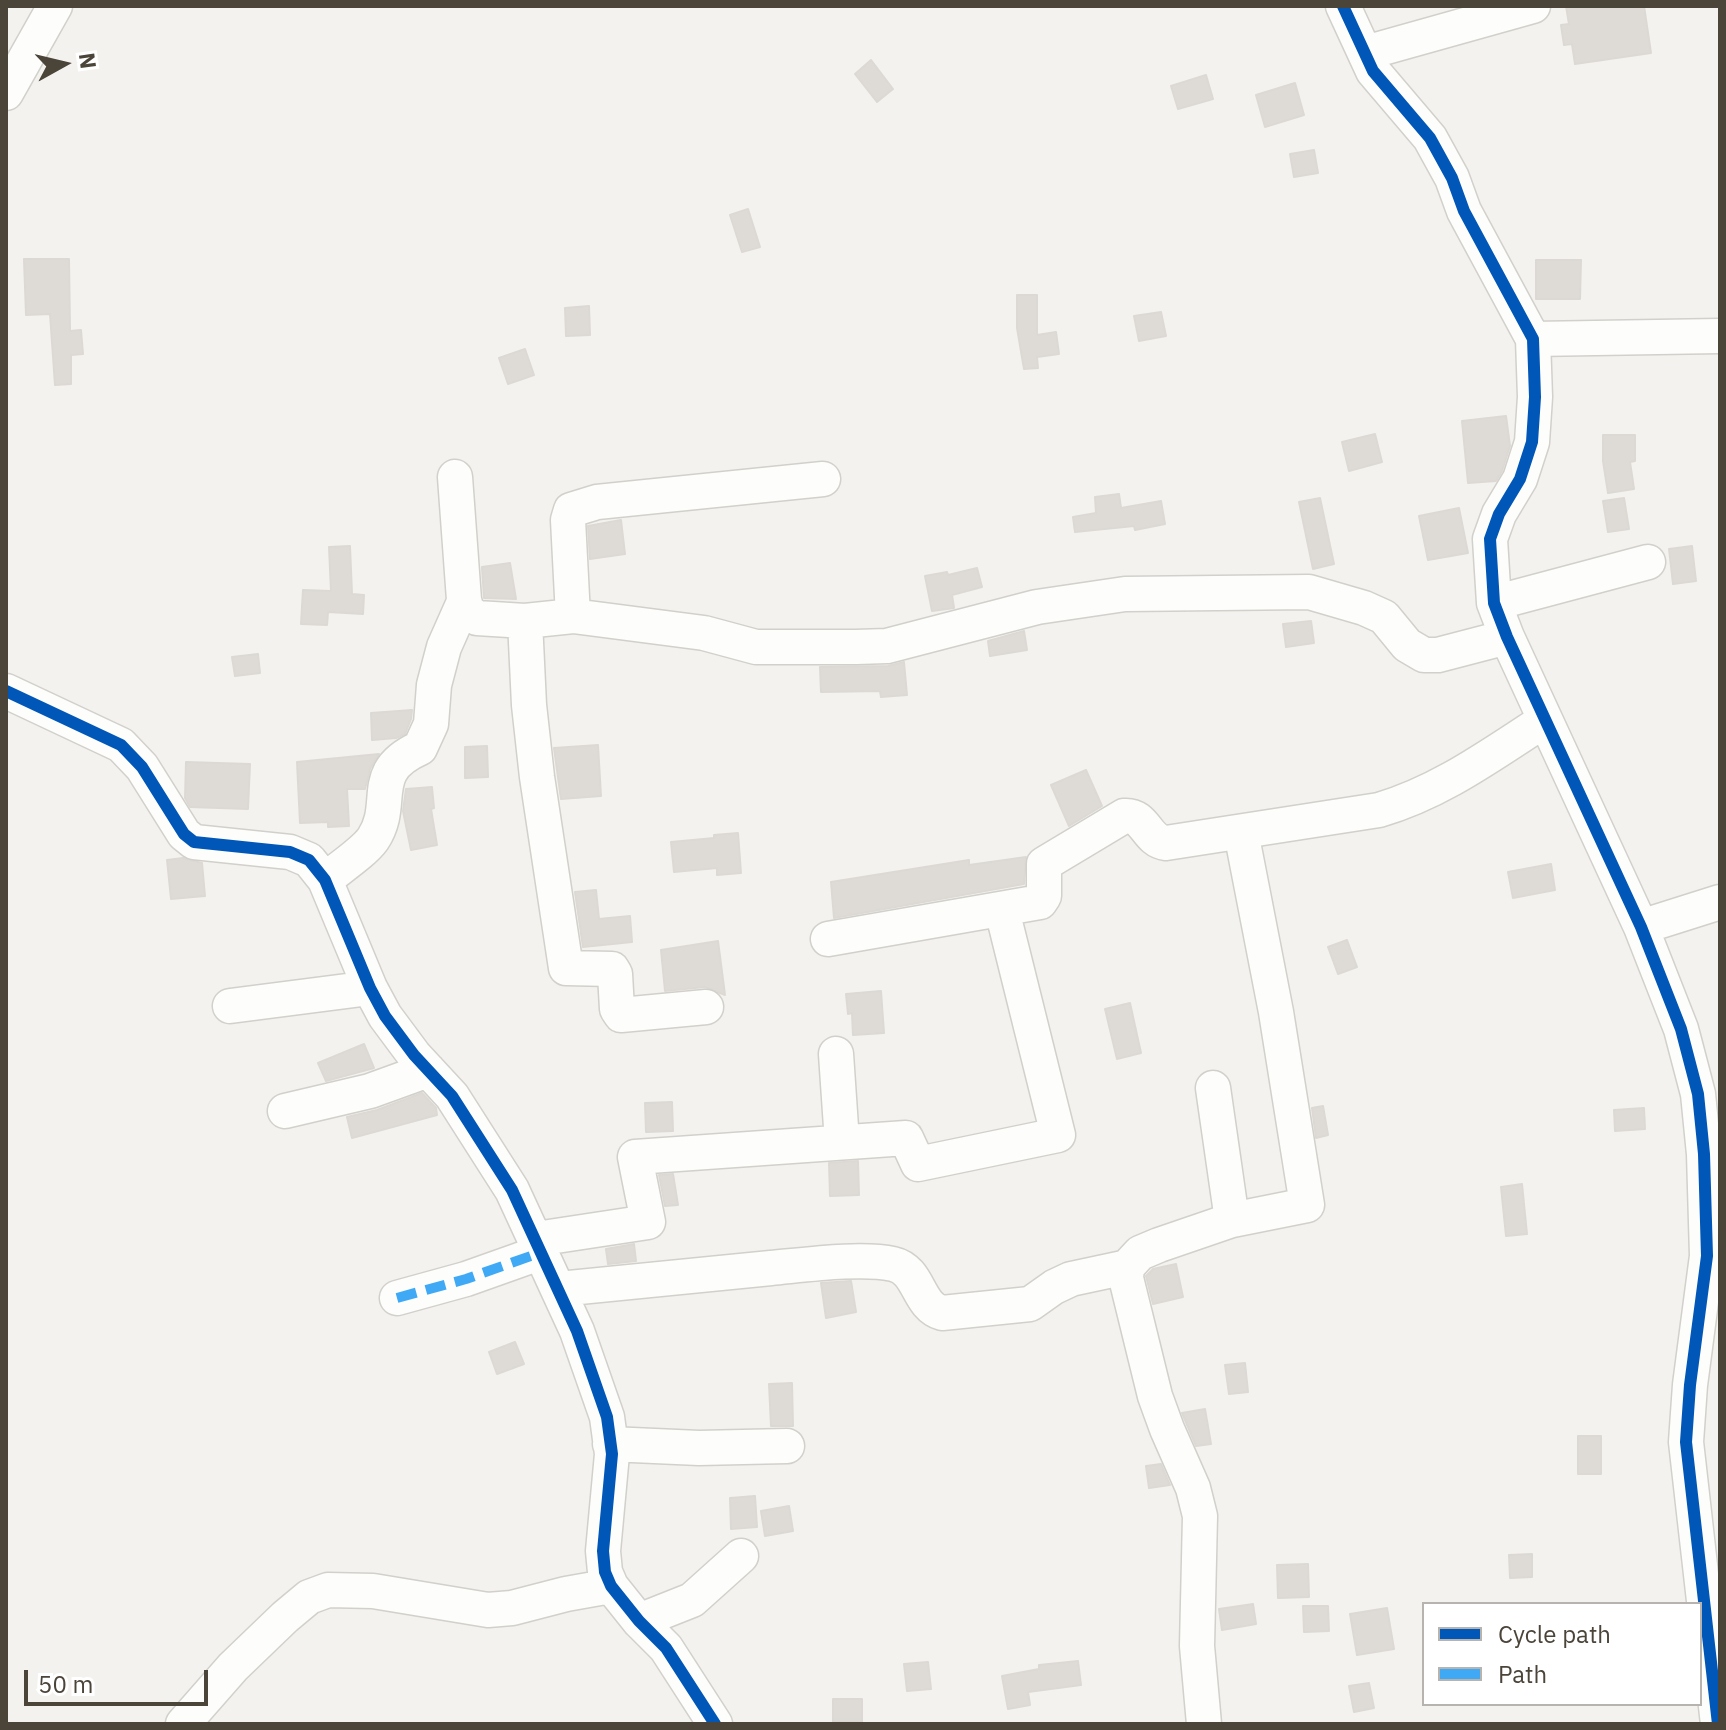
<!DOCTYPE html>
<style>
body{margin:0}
#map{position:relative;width:1726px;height:1730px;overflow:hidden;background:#f4f2ee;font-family:"IBM Plex Sans",sans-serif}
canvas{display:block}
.frame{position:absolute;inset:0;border:8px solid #4b4439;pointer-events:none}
.legend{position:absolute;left:1422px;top:1602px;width:280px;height:104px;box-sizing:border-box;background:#fff;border:2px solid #b7b4b0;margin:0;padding:10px 14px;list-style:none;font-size:24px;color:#4b4439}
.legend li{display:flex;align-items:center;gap:16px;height:40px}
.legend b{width:40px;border:2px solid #b7b4b0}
.north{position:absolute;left:24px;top:24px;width:80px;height:80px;-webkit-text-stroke:6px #fff;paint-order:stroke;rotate:82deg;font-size:22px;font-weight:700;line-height:32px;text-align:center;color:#4b4439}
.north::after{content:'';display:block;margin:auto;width:28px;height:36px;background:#4b4439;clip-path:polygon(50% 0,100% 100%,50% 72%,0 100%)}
.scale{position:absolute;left:24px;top:1670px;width:184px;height:36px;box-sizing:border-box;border:4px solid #4b4439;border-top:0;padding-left:10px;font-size:24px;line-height:28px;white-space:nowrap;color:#4b4439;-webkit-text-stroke:6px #fff;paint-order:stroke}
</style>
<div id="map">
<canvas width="1726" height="1730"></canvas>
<div class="frame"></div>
<ul class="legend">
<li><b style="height:10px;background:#0057b8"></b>Cycle path</li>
<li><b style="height:10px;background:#3fa9f5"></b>Path</li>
</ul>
<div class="north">N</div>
<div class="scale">50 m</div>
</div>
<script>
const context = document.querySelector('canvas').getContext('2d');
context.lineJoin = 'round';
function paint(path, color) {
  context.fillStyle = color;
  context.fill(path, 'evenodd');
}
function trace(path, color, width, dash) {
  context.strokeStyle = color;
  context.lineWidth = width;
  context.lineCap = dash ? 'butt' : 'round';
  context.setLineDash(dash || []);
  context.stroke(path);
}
const building = new Path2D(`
 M1566 6H1644L1651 53 1575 64 1572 44 1564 45 1561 25 1569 24Z
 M871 60 893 89 877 102 855 74Z
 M1206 75 1213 99 1178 109 1171 86Z
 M1295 83 1304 115 1265 127 1256 95Z
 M1314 150 1318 173 1294 177 1290 154Z
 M748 209 760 247 742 252 730 215Z
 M24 259H69L70 331 81 330 83 354 71 355V384L55 385 50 314 26 315Z
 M1536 260H1581L1580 299H1536Z
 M1017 295H1037V335L1056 332 1059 354 1037 357 1038 368 1024 369 1017 328Z
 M589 306 590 335 566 336 565 308Z
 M1161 312 1166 336 1139 341 1134 316Z
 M525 349 534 375 508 384 499 358Z
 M1506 416 1510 446 1502 471 1496 481 1468 483 1462 421Z
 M1375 434 1382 462 1349 471 1342 442Z
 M1603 435H1635V461L1630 462 1634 489 1608 493 1603 461Z
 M1119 494 1121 508 1161 501 1165 524 1135 530 1134 526 1075 532 1073 517 1096 513 1095 497Z
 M1320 498 1334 564 1313 569 1299 502Z
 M1624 498 1629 529 1608 532 1603 501Z
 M1459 508 1468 553 1428 560 1419 516Z
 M621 520 625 554 590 559 588 526Z
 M350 546 352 594 364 595 363 614 328 612 327 625 301 624 303 590 331 591 329 547Z
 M1692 546 1696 581 1673 584 1669 549Z
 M510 563 516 599 484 598 482 567Z
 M977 568 982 587 952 595 954 608 932 611 925 576 947 572 948 575Z
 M1311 621 1314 643 1286 647 1283 624Z
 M1024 631 1027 650 990 656 988 641Z
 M258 654 260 673 235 676 232 657Z
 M904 662 907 695 881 697 880 691 821 692 820 667 888 666Z
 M412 710 411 719 405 734 396 738 372 740 371 713Z
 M598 745 601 796 561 799 554 748Z
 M487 746 488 777 465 778V747Z
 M379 754 370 769 365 789H347L349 826 328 827V822L300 823 297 762Z
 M186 762 250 764 248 809 190 807 185 798Z
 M1086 770 1102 806 1069 826 1051 785Z
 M432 787 434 808 431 809 437 845 411 850 403 811 406 789Z
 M738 833 741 873 717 875V868L674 872 671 842 714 838V835Z
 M1026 857 1024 884 834 918 831 882 969 860V865Z
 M183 858 202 863 205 896 171 899 167 860Z
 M1551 864 1555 890 1513 898 1508 872Z
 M596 890 599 919 630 916 632 942 583 947 575 892Z
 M1347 940 1357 967 1338 974 1328 947Z
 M718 941 725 995 705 987 665 991 661 950Z
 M881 991 884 1033 853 1035 852 1013 848 1014 846 994Z
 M1130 1003 1141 1053 1117 1059 1105 1009Z
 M364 1044 374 1068 326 1081 318 1063Z
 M422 1093 436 1108 437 1115 352 1138 347 1117 377 1110Z
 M672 1102 673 1131 646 1132 645 1103Z
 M1323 1106 1328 1135 1316 1138 1312 1108Z
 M1644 1108 1645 1129 1615 1131 1614 1110Z
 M858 1161 859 1195 830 1196 829 1163Z
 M673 1174 678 1205 665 1206 659 1175Z
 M1522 1184 1527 1234 1506 1236 1501 1187Z
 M634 1244 636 1261 608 1264 606 1249Z
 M1176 1264 1183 1297 1153 1304 1146 1276 1153 1269Z
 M851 1281 856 1312 826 1318 821 1283Z
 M515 1342 524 1364 497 1374 489 1352Z
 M1245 1363 1248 1392 1229 1394 1225 1365Z
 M792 1383 793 1426H771L769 1384Z
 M1205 1409 1211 1444 1196 1446 1182 1413Z
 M1578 1436H1601V1474H1578Z
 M1161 1464 1170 1485 1149 1488 1146 1466Z
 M755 1496 757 1527 731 1529 730 1498Z
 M789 1506 793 1531 765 1536 761 1511Z
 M1532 1554V1577L1510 1578 1509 1555Z
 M1308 1564 1309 1597 1278 1598 1277 1565Z
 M1253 1604 1256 1624 1222 1630 1219 1609Z
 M1303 1606H1328L1329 1631 1304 1632Z
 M1387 1608 1394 1649 1357 1655 1350 1614Z
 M1078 1661 1081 1685 1028 1692 1030 1705 1008 1709 1002 1676 1039 1669V1665Z
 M928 1662 931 1689 907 1691 904 1664Z
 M1369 1683 1374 1708 1354 1712 1349 1686Z
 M833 1699H862V1722H833Z`);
paint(building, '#dedbd6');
trace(building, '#dcd9d4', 2);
const minor = new Path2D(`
 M1343 6 1373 71 1430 138 1452 178 1464 211 1533 339 1535 397 1532 442 1520 479 1499 514 1490 539 1494 603 1507 637 1641 927 1681 1029 1698 1094 1704 1154 1707 1256 1690 1385 1686 1442 1718 1724
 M1365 53 1533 6
 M6 93 55 6
 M1533 339 1720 336
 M455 477 464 600 467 611 477 618 525 621 573 616 704 633 756 647H856L887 646 1037 607 1125 594 1309 592 1364 608 1384 617 1407 645 1424 655H1438L1507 637
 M1494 603 1648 562
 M573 616 568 520 571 510 597 502 823 479
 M525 621 529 705 537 777 566 968 612 969 615 974 617 1009 621 1015 706 1007
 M6 691 121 745 142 767 184 834 194 842 290 852 309 860 325 880 370 988 385 1016 414 1055 452 1096 512 1190 577 1331 607 1417 612 1454 603 1551 605 1572 611 1586 639 1621 666 1648 715 1724
 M325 880C338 869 364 852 373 839 397 803 366 772 420 748L431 724 434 685 444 647 464 602
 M1641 927 1720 902
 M828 939 1040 902 1044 896V864L1124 816C1146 814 1146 841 1166 843L1379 810C1441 792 1492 754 1545 720
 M230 1006 370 988
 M836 1054 842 1142
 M1213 1088 1232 1220
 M285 1111 370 1091 428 1070
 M536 1239 648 1222 635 1157 906 1138 918 1164 1058 1135 1002 910
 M559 1289C629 1282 700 1275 771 1268 804 1265 861 1257 893 1264 920 1270 917 1306 942 1313L1030 1304 1054 1287 1071 1279 1127 1267
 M397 1298 466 1279 542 1252
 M610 1444 699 1448 787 1446
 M639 1621 692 1600 741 1556
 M183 1724 233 1667 285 1617 309 1597 328 1590 373 1591 488 1610 512 1608 566 1594 611 1586
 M1204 1724 1197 1646 1200 1516 1193 1488 1167 1429 1155 1396 1126 1278 1127 1267 1140 1253 1159 1245 1232 1220 1307 1205 1276 1012 1241 832`);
trace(minor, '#d2d0cb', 37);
trace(minor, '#fdfdfc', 34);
trace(new Path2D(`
 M397 1298 466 1279 542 1252`), '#3fa9f5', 10, [20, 10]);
trace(new Path2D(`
 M1343 6 1373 71 1430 138 1452 178 1464 211 1533 339 1535 397 1532 442 1520 479 1499 514 1490 539 1494 603 1507 637 1641 927 1681 1029 1698 1094 1704 1154 1707 1256 1690 1385 1686 1442 1718 1724
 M6 691 121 745 142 767 184 834 194 842 290 852 309 860 325 880 370 988 385 1016 414 1055 452 1096 512 1190 577 1331 607 1417 612 1454 603 1551 605 1572 611 1586 639 1621 666 1648 715 1724`), '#0057b8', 12);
</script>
